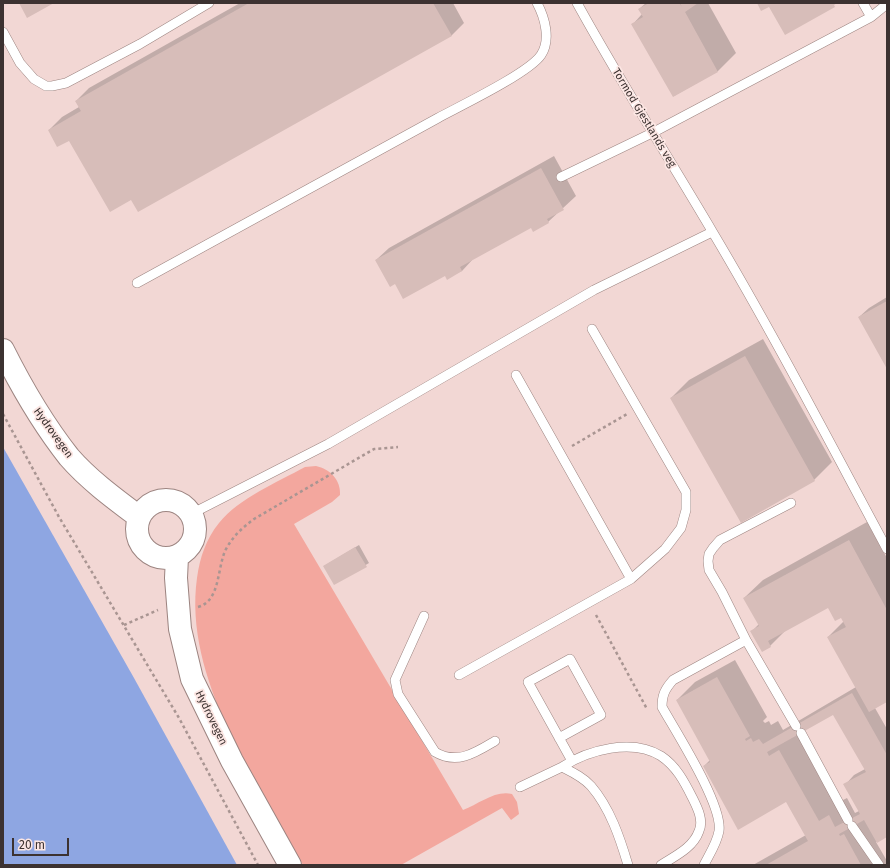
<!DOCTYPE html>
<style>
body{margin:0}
#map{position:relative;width:890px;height:868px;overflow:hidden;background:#f2d7d4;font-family:"Fira Sans",sans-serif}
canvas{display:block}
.frame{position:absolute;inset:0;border:4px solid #3c3231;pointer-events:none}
.scale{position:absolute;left:12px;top:838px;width:57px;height:18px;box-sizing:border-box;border:2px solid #3c3231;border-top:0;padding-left:5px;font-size:12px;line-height:14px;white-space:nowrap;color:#3c3231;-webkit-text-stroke:3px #fce6e3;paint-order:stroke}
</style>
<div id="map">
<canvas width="890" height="868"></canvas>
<div class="frame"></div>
<div class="scale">20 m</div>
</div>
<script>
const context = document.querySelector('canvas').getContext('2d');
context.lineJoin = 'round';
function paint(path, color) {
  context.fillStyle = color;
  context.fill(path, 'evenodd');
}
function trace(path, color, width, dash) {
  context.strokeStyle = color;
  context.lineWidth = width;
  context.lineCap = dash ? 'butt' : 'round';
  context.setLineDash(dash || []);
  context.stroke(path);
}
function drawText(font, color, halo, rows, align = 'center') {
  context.font = font + ' "Fira Sans",sans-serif';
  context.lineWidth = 3.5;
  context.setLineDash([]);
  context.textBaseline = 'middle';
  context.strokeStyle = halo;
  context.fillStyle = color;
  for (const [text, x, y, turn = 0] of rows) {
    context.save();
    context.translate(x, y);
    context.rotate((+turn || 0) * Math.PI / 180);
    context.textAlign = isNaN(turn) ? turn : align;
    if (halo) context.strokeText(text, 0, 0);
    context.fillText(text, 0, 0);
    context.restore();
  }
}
paint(new Path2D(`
 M316 466C330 469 341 480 340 495L332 502 294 524 463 810C479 804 495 790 512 794L517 802 519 814 511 820 502 808 401 865H303C256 781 183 677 197 578 200 557 206 539 219 523 239 498 278 482 305 467Z`), '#f3a79e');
paint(new Path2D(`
 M3 447 134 678 237 865H3Z`), '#8ea6e2');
paint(new Path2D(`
 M240 3H453L464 23 451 36 70 139 49 130 62 117 79 107 76 101 89 88Z
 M646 3H708L736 53 718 71 674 96 633 24 642 14 639 9Z
 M554 156 576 196 548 222 531 226 474 258 462 271 447 278 445 275 395 283 376 260 389 248Z
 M887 297V367L859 317 869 308Z
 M763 339 832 462 814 480 671 398 689 380Z
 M867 522 887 558V701L875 708 887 729V836L876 842 887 861V865H753L806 835 787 801 704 766 710 760 677 700 695 682 735 660 767 717 763 721 765 723 769 721 771 725 778 721 783 730 856 687 828 637 844 621 841 616 828 607 786 630 770 646 752 631 759 624 744 598 763 580ZM834 713 865 769 854 775 845 785 859 811 855 813 847 798 837 803 798 733Z
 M359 545 369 563 335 583 324 566Z`), '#0003');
paint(new Path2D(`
 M19 3H54L27 18Z
 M249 3H433L452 36 138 212 131 200 110 212 69 141 57 147 48 130 81 111 75 101Z
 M649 3H679L682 7 680 3H698L685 12 718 72 673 97 631 24 643 17 638 9Z
 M757 3H837L834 5 835 7 785 35 769 7 761 11Z
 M541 168 564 210 547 219 549 223 533 232 531 228 460 267 462 271 447 280 445 276 403 299 395 284 390 287 375 260Z
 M887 301V369L858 317Z
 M745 356 815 481 741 523 670 398Z
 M849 540 887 610V702L869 712 827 637 846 627 841 618 835 621 828 608 768 641 771 647 762 652 750 631 759 626 743 598Z
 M355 547 367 567 334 585 323 566Z
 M717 677 750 736 745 739 746 741 751 738 753 742 759 739 763 744 852 693 887 755V837L877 843 864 820 839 834 840 836 844 834 861 865H766L808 841 786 802 738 830 703 766 710 762 676 700ZM833 715 866 772 843 784 860 814 835 827 829 815 819 821 779 750 769 756 767 752Z`), '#d7bdb9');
const service = new Path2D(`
 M577 3C620 81 667 155 712 231 774 335 830 443 887 549
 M871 17 887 4
 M3 32 20 63 34 79 46 86H52L66 83 140 44 209 3
 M561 177 652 133 871 17 863 3
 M137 283C238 228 338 173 438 118 460 106 529 73 541 55 551 40 545 18 537 3
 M516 375 631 579
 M791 503 720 540 713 548 709 554 708 561 709 570 722 592 746 640 796 726
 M191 514 328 444 594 290 712 232
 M424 616 395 680 398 694 435 752C457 765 475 753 495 741
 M459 675 631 579 665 549 681 528 686 510V492L592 329
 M801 733 848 820
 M559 738 601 715 570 659 528 682 572 761
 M562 767C588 750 632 738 661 756 676 766 684 781 692 797 697 807 704 820 699 831 693 848 675 856 661 865
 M520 787 562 767C572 772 583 777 591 786 610 808 620 838 628 865
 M852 826 879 865
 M704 865C709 855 717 843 719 831 723 805 676 732 662 707 662 695 665 689 673 680L746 640`);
const tertiary = new Path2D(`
 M3 350C22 388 43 424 69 457 89 480 115 499 139 517
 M137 529a29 29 0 1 1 58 0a29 29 0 1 1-58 0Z
 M177 557 176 578 180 629 192 679 232 761 290 865`);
trace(service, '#9c8480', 10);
trace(tertiary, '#9c8480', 24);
trace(new Path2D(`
 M3 414 59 517 179 718 258 865
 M572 446 627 414
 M198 607C220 601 217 570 225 551 232 537 242 528 254 519L374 449 398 447
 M596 615 647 709
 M124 625 158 610`), '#a99592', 2.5, [3, 3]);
trace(service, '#fff', 9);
trace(tertiary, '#fff', 22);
drawText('11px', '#3c3231', '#fce6e3', [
 ["Tormod Gjestlands veg",644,118,59],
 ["Hydrovegen",53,433,54],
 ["Hydrovegen",211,718,64]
]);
</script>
